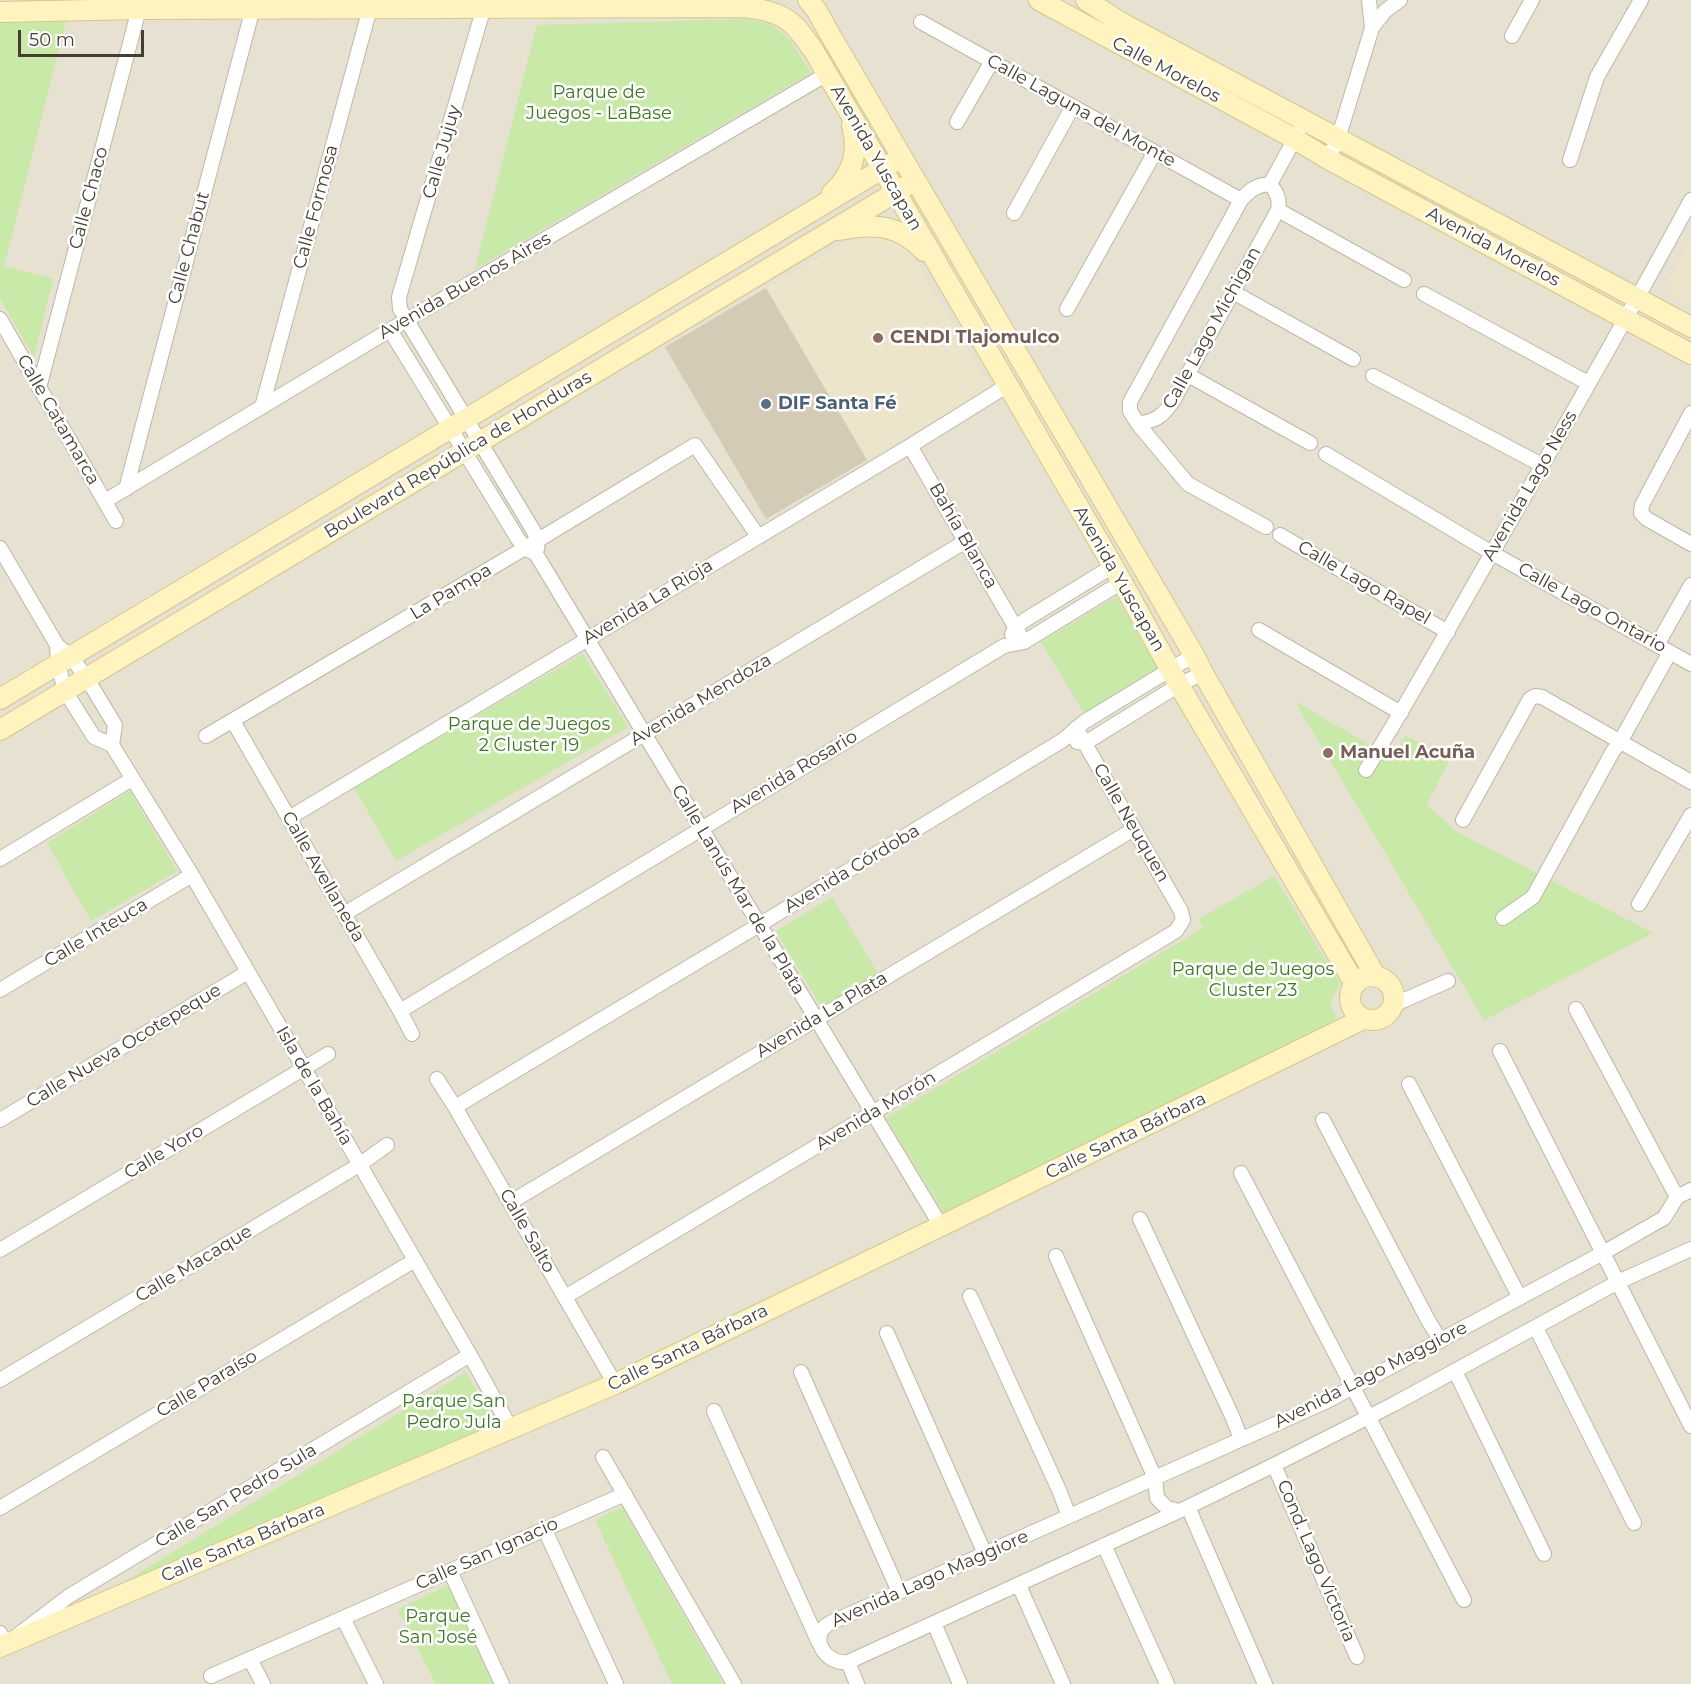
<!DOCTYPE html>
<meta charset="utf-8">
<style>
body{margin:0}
#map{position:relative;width:1691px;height:1684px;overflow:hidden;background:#f2eee2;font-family:Montserrat,sans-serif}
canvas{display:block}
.scale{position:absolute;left:18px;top:30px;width:126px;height:27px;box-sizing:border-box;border:3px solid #443e33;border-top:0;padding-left:8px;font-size:18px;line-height:21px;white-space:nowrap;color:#443e33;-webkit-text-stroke:4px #fff;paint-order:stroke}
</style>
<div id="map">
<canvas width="1691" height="1684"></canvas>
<div class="scale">50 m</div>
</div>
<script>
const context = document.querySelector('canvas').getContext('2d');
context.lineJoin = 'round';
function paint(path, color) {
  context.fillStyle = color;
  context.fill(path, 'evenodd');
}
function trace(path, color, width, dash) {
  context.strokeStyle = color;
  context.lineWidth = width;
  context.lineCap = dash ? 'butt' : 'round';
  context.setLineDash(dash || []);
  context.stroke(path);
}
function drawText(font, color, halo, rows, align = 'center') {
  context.font = font + ' Montserrat,sans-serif';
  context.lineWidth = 5;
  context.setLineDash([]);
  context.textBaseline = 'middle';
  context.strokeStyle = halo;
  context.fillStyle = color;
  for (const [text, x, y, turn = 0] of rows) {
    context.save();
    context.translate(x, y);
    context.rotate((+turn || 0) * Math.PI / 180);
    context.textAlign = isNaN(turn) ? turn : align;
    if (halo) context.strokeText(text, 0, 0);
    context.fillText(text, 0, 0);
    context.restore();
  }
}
paint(new Path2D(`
 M0 0H1691V1684H0Z`), '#e6e1d0');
paint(new Path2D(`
 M879 235 907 247 991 387 867 460 766 288 844 243Z
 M1691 237V306L1662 291Z`), '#ece5cb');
paint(new Path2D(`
 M746 19 770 24 790 40 811 73 475 269 537 25Z
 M66 21 4 266 53 279 34 357 0 298V23Z
 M1116 597 1159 669 1085 714 1041 642Z
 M583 654 628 727 396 861 354 787Z
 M1295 701 1392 759 1406 736 1450 758 1427 805 1457 832 1653 933 1484 1020Z
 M130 791 177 871 91 921 47 843Z
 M1274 876 1340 983 1330 1003 1337 1019 946 1216 886 1118 1203 928 1199 919Z
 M832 897 878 974 822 1008 776 931Z
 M466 1372 495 1426 116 1587Z
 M622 1507 723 1684H672L595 1520Z
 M449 1585 493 1684H436L398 1609Z`), '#c8e9a8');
paint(new Path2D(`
 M766 288 867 460 766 519 665 347Z`), '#d4cbb7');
const street = new Path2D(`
 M484 7 399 297 400 309 533 530 538 540 537 549
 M921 22 1241 200
 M1372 28 1385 11 1400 0
 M1512 36 1532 0
 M957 122 992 61
 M1328 159 1338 139 1372 28 1369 0
 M1570 160 1597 77 1641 0
 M1270 184 1298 133
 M1278 210 1404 280
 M1014 213 1073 106
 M1233 292 1353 359
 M1424 294 1588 383
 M1067 309 1155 152
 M0 319 116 521
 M390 330 518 539 525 548 536 554 941 1226
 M1188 375 1310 443
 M1373 376 1542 465
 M39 388 139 9
 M262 407 370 8
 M1691 413 1642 505 1641 513 1647 519 1691 544
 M1138 424C1157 420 1162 417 1173 401L1278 210C1280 199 1277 193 1270 184
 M910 446 1024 642
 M1326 454 1492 553 1691 664
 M126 489 253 8V0
 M105 501 390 330 827 74
 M1266 527 1188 484 1138 424 1130 411V402L1241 200C1250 190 1256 185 1270 184
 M1280 535 1448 632
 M0 548 57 645 71 657 86 677 115 725 112 745
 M1259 630 1401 713
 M1012 634 1016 627 1025 620 1113 566
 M57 645 58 664 65 691 94 737 112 745 192 875 470 1355 511 1429
 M1657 645 1691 585
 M233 721 400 1011 412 1034
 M206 736 525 548 695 445 758 536
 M1077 742 1085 743 1179 685 1203 673
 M1366 770C1410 699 1450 626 1492 553 1559 436 1627 319 1691 200
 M289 818 910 446 1008 385
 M1463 820 1530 699 1535 696 1542 697 1691 782
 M0 859 132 779
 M1639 904 1691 815
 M344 914 966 541
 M1503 918 1533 897 1613 751 1620 742 1670 652
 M0 990 192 875
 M1393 1005 1448 981
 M1576 1009 1677 1197
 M400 1011 1004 646 1024 642 1122 582
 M1500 1051 1691 1426
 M437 1079 455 1107 615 1384
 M1409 1084 1520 1298
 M455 1107 759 925 1063 740 1084 722 1194 655
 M0 1120 248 972
 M1323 1120 1429 1322 1441 1341
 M1241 1173 1464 1600
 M1691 1190 1677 1197 1664 1218 1603 1253 1327 1401 830 1623C808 1635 824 1665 848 1662L1188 1507 1274 1465 1394 1404 1618 1282 1691 1249
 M511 1202 1134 829
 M1140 1219 1232 1416 1241 1439
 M0 1250 328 1054
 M1056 1256 1155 1478 1157 1498 1167 1508 1179 1511
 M970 1296 1059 1490 1069 1516
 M565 1297 1176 931 1183 920 1181 911 1076 728
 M1536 1328 1634 1523
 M887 1333 985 1554
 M1455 1371 1544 1554
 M801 1372 899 1592
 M0 1380 359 1165 387 1145
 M714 1411 819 1643
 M603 1457 734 1684
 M1274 1465 1357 1657
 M1188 1507 1265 1684
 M0 1508 415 1260
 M544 1528 616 1684
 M1104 1545 1167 1684
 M450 1571 502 1684
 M1017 1585 1022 1592 1063 1684
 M343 1618 376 1684
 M934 1623 960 1684
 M0 1633 6 1644 69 1596 470 1355
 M250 1659 263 1684
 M848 1662 857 1684
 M211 1676 625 1494`);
const secondary = new Path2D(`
 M808 0 817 11 828 31 1194 655 1203 673 1376 977
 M1039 0 1295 139 1328 159 1691 354
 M1086 0 1120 22 1691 327
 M0 12 139 9 745 7C785 12 793 20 815 53L1113 566 1179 685 1355 984
 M832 193C853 174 859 152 852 125
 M839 230C873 223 899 224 924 251
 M0 699 892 163
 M0 730 906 186
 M1350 998a22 22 0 1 1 44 0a22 22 0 1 1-44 0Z
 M0 1647 615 1384 941 1226 1363 1019`);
trace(street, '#beb7a5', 16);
trace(secondary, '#d4c68f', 22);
trace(street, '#fff', 14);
trace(secondary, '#fff4c0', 20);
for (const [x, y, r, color] of [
 [878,338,6,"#8d6e63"],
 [766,404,6,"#5c6f8a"],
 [1328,753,6,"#8d6e63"]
]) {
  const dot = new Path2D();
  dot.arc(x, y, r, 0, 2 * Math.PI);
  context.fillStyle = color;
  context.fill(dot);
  trace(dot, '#fff', 2);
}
drawText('18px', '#443e33', '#fff', [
 ["Calle Morelos",1166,70,28],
 ["Calle Laguna del Monte",1081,111,29],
 ["Calle Jujuy",442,152,-74],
 ["Avenida Yuscapan",876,158,60],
 ["Calle Chaco",89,198,-75],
 ["Calle Formosa",316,207,-75],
 ["Avenida Morelos",1493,247,28],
 ["Calle Chabut",189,248,-75],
 ["Avenida Buenos Aires",465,286,-30],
 ["Calle Lago Michigan",1212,328,-61],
 ["Calle Catamarca",58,420,60],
 ["Boulevard República de Honduras",458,455,-31],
 ["Avenida Lago Ness",1530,486,-60],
 ["Bahía Blanca",963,536,60],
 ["Avenida Yuscapan",1119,579,60],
 ["Calle Lago Rapel",1364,583,30],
 ["La Pampa",451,592,-31],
 ["Avenida La Rioja",648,602,-31],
 ["Calle Lago Ontario",1592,608,29],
 ["Avenida Mendoza",701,700,-31],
 ["Avenida Rosario",794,772,-31],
 ["Calle Neuquen",1131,823,60],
 ["Avenida Córdoba",852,869,-31],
 ["Calle Avellaneda",323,877,60],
 ["Calle Lanús Mar de la Plata",738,890,59],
 ["Calle Inteuca",96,933,-31],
 ["Avenida La Plata",822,1015,-31],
 ["Calle Nueva Ocotepeque",124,1046,-31],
 ["Isla de la Bahía",314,1086,60],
 ["Avenida Morón",876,1111,-31],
 ["Calle Santa Bárbara",1126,1136,-26],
 ["Calle Yoro",164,1152,-31],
 ["Calle Salto",527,1231,60],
 ["Calle Macaque",194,1264,-31],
 ["Calle Santa Bárbara",688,1348,-26],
 ["Avenida Lago Maggiore",1371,1375,-27],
 ["Calle Paraíso",207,1384,-31],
 ["Calle San Pedro Sula",236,1496,-31],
 ["Calle Santa Bárbara",243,1543,-23],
 ["Calle San Ignacio",487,1554,-24],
 ["Cond. Lago Victoria",1316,1561,67],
 ["Avenida Lago Maggiore",930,1579,-24]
]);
drawText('18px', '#3f7724', '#fff', [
 ["Parque de",599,93],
 ["Juegos - LaBase",599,114],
 ["Parque de Juegos",529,725],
 ["2 Cluster 19",529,746],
 ["Parque de Juegos",1253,970],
 ["Cluster 23",1253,991],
 ["Parque San",454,1402],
 ["Pedro Jula",454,1423],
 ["Parque",438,1617],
 ["San José",438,1638]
]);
drawText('bold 18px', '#785e54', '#fff', [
 ["CENDI Tlajomulco",890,338],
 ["Manuel Acuña",1340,753]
], 'left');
drawText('bold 18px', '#4e5e75', '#fff', [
 ["DIF Santa Fé",778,404]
], 'left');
</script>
